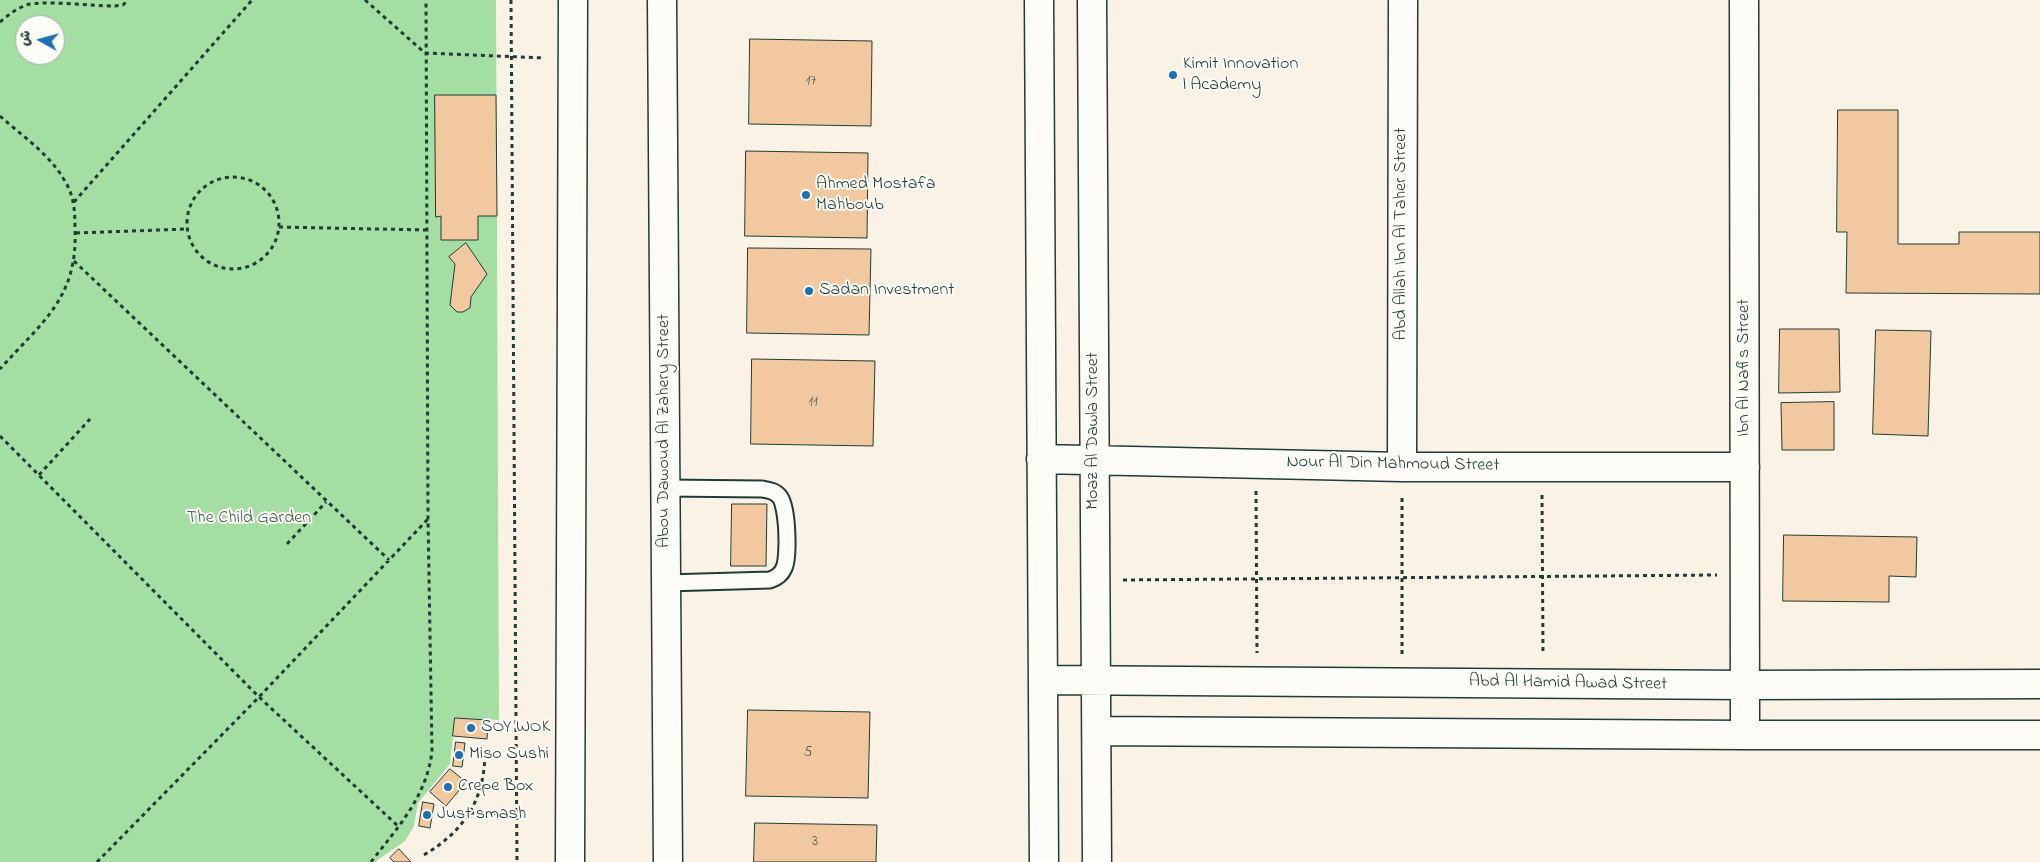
<!DOCTYPE html>
<meta charset="utf-8">
<style>
body{margin:0}
#map{position:relative;width:2040px;height:862px;overflow:hidden;background:#fbf2e6;font-family:"Indie Flower","Playpen Sans Arabic",sans-serif}
canvas{display:block}
.north{position:absolute;left:15px;top:15px;width:50px;height:50px;box-sizing:border-box;background:#fdfcf7;border:1px solid #a4b0a9;border-radius:50%;rotate:277deg;font-size:14px;font-weight:700;line-height:20px;text-align:center;color:#1f3d34}
.north::after{content:'';display:block;margin:auto;width:18px;height:22px;background:#1f6fb2;clip-path:polygon(50% 0,100% 100%,50% 72%,0 100%)}
</style>
<div id="map">
<canvas width="2040" height="862"></canvas>
<div class="north">ش</div>
</div>
<script>
const context = document.querySelector('canvas').getContext('2d');
context.lineJoin = 'round';
function paint(path, color) {
  context.fillStyle = color;
  context.fill(path, 'evenodd');
}
function trace(path, color, width, dash) {
  context.strokeStyle = color;
  context.lineWidth = width;
  context.lineCap = dash ? 'butt' : 'round';
  context.setLineDash(dash || []);
  context.stroke(path);
}
function drawText(font, color, halo, rows, align = 'center') {
  context.font = font + ' "Indie Flower",sans-serif';
  context.lineWidth = 4;
  context.setLineDash([]);
  context.textBaseline = 'middle';
  context.strokeStyle = halo;
  context.fillStyle = color;
  for (const [text, x, y, turn = 0] of rows) {
    context.save();
    context.translate(x, y);
    context.rotate((+turn || 0) * Math.PI / 180);
    context.textAlign = isNaN(turn) ? turn : align;
    if (halo) context.strokeText(text, 0, 0);
    context.fillText(text, 0, 0);
    context.restore();
  }
}
paint(new Path2D(`
 M0 0H496L499 720 455 718 450 764 418 803 414 826 405 841 375 862H0ZM25 25H55V55H25Z`), '#a5dea3');
const building = new Path2D(`
 M750 39 872 41 871 126 749 124Z
 M435 95H496L497 216H478V240H441V216L436 217Z
 M1838 110H1898V244H1959V232H2040V294L1846 293 1847 232H1837Z
 M746 151 868 153 867 238 745 236Z
 M466 243 487 274 471 297 470 308 463 312H457L450 305 455 264 449 257Z
 M748 248 871 249 869 335 747 333Z
 M1780 329H1839L1840 392 1779 393Z
 M1876 330 1931 331 1928 436 1873 434Z
 M752 359 875 361 873 446 751 444Z
 M1834 402V450H1782L1781 403Z
 M732 504H767L766 566H731Z
 M1784 535 1917 537 1916 577 1889 576V602L1783 601Z
 M748 710 870 712 868 798 746 796Z
 M455 718 488 720 487 739 453 736Z
 M456 742 465 743 462 767 453 766Z
 M450 769 466 782 446 806 430 792Z
 M423 802 434 804 430 828 419 826Z
 M755 823 877 825 876 862H754Z
 M399 849 411 862H394L390 858Z`);
paint(building, '#f1c8a0');
trace(building, '#1f3d34', 1);
const lane = new Path2D(`
 M665 488 762 489C768 490 775 491 779 496 788 505 789 557 784 568 781 575 776 578 770 580L666 583`);
const street = new Path2D(`
 M1039 0 1044 862
 M1092 0 1097 862
 M1744 0 1745 735
 M1041 459 1402 467H1745
 M1402 467 1403 0
 M1043 680 1745 685 2040 684
 M1097 731 1745 735H2040`);
const secondary = new Path2D(`
 M662 0 668 862
 M570 862 573 0`);
trace(lane, '#1f3d34', 19);
trace(street, '#1f3d34', 31);
trace(secondary, '#1f3d34', 31);
trace(new Path2D(`
 M365 0 425 53 544 58
 M511 0 517 862
 M0 22C8 15 16 9 26 5 45 0 92 6 115 6L123 5 128 0
 M0 116C21 135 48 153 63 178 74 194 75 210 75 229 78 298 42 322 0 369
 M187 223a46 46 0 1 1 92 0a46 46 0 1 1-92 0Z
 M74 202 252 0
 M279 227 426 230
 M76 233 187 229
 M74 261 389 560
 M0 436 259 697 399 827
 M39 475 90 419
 M1256 491 1257 653
 M1542 495 1543 654
 M287 544 326 502
 M1123 580 1717 575
 M1402 654V495
 M470 813 517 814
 M424 855C464 831 484 801 485 754
 M97 862 259 697 428 519
 M371 862C398 827 427 796 432 751L428 518 426 0`), '#1f3d34', 3, [4, 4]);
trace(lane, '#fdfcf7', 15);
trace(street, '#fdfcf7', 28);
trace(secondary, '#fdfcf7', 28);
for (const [x, y, r, color] of [
 [1173,75,5,"#1f6fb2"],
 [806,195,5,"#1f6fb2"],
 [809,291,5,"#1f6fb2"],
 [471,728,5,"#1f6fb2"],
 [459,755,5,"#1f6fb2"],
 [448,787,5,"#1f6fb2"],
 [427,815,5,"#1f6fb2"]
]) {
  const dot = new Path2D();
  dot.arc(x, y, r, 0, 2 * Math.PI);
  context.fillStyle = color;
  context.fill(dot);
  trace(dot, '#fdfcf7', 2);
}
drawText('15px', '#54604f', null, [
 ["17",811,82],
 ["11",813,403],
 ["5",808,754],
 ["3",815,843]
]);
drawText('18px', '#1f3d34', '#fdfcf7', [
 ["Kimit Innovation",1183,65],
 ["| Academy",1183,86],
 ["Ahmed Mostafa",816,185],
 ["Mahboub",816,206],
 ["Sadan Investment",819,291],
 ["SOY WOK",481,728],
 ["Miso Sushi",469,755],
 ["Crepe Box",458,787],
 ["Just smash",437,815]
], 'left');
drawText('18px', '#1f3d34', '#fdfcf7', [
 ["Abd Allah Ibn Al Taher Street",1402,234,-90],
 ["Ibn Al Nafis Street",1745,368,-90],
 ["Abou Dawoud Al Zahery Street",665,431,-90],
 ["Moaz Al Dawla Street",1094,431,-90],
 ["Nour Al Din Mahmoud Street",1393,465,1],
 ["Abd Al Hamid Awad Street",1568,684,1]
]);
drawText('18px', '#3a5d4a', '#fdfcf7', [
 ["The Child Garden",249,519]
]);
</script>
